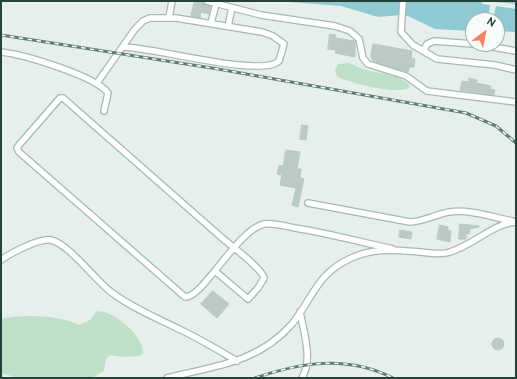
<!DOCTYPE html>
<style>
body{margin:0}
#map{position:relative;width:517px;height:379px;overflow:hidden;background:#e6efeb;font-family:Overpass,sans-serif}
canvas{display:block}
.frame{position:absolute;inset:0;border:2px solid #24423a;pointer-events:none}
.north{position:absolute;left:465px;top:12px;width:40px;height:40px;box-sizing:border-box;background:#f7fbf9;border:1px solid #a3b1ad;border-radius:50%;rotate:32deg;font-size:11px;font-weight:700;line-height:16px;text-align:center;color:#24423a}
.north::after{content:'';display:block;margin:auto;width:14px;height:18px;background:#f4845f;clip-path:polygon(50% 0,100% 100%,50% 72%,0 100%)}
</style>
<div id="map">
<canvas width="517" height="379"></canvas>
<div class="frame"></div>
<div class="north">N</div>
</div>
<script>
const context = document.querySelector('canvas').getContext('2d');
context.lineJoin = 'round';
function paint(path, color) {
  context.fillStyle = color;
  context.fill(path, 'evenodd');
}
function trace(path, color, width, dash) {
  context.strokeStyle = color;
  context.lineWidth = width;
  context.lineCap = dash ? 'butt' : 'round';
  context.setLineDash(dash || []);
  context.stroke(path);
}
paint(new Path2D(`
 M349 63C354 64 358 68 363 69 375 73 405 75 410 87 400 96 347 83 337 76L335 70 338 64Z
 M97 311C114 311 143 335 143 352L140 356 124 357 110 355 106 359 104 371 92 378H18L1 373V319C22 314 60 315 79 325L90 320Z`), '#bfe0c8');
paint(new Path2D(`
 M277 1H516V32L497 31V20H473V31L435 29 408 16 400 15 378 17 341 6Z`), '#8ec9d4');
paint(new Path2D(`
 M482 1 516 4V9L496 6 493 19 488 20 490 5 482 4Z`), '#e6efeb');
const building = new Path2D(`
 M195 1H203L204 4 211 6 209 14 201 12 200 18 191 16Z
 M330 34 336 35 335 38 355 41V57L335 53 336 50 328 49Z
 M373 44 412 51 411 58 415 59 414 67H409L408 72 373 61 371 57Z
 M469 78 477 80 476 83 491 86 490 89 495 90 494 95 460 90 462 81 469 82Z
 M302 125 308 126 306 140 300 139Z
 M286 150 300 152 297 169H301L300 178 304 179 298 207 292 205 296 188 280 185 282 175 277 174 279 165 283 166Z
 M460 224 479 226V227L470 229 469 234H466V239H459Z
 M440 225 448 227V230L451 231 450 242 437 239Z
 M400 230 412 232 411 239 399 237Z
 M213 291 229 304 217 318 201 304Z
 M492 344a6 6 0 1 1 12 0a6 6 0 1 1-12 0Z`);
paint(building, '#bbcac4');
trace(building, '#b8c9c2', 1);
const street = new Path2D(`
 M207 1 261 15 335 26 350 31 359 39 363 58 368 64 406 76 427 91 516 102
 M403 1 401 32 413 45 437 59 495 65 516 70
 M169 18 172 1
 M211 23 216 4
 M228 26 232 8
 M475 44 516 51
 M424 50 427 44 434 41 473 44
 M1 52C22 54 96 76 108 93L104 111
 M97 83 135 29 143 21 150 18H176L262 32 273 36 284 44 279 61C262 78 152 47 123 47
 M308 203 410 222C423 222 436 214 449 212 470 209 492 217 512 221
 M1 260C11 253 39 238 51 240 69 244 95 280 111 292 132 308 157 318 181 330 200 339 218 350 237 361
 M215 271 248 299 258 288 264 278C262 268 230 245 221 237L63 98H60L19 145 17 148 19 152 185 297C202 299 238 229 264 224 274 223 285 226 295 228 328 233 360 242 393 249
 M300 312C304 333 313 359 302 378
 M167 378C214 366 258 363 292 324 313 298 316 275 349 259 373 247 395 250 420 252 430 253 441 255 450 252 472 246 494 223 516 222`);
trace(street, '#a8b8b2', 8);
trace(street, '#fff', 5.5);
const rail = new Path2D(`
 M1 35 218 69 466 113 496 126 516 143
 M255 378C302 362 347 355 393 378`);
trace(rail, '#5f7d75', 3);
trace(rail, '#f7fbf9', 1.5, [4.5]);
</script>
